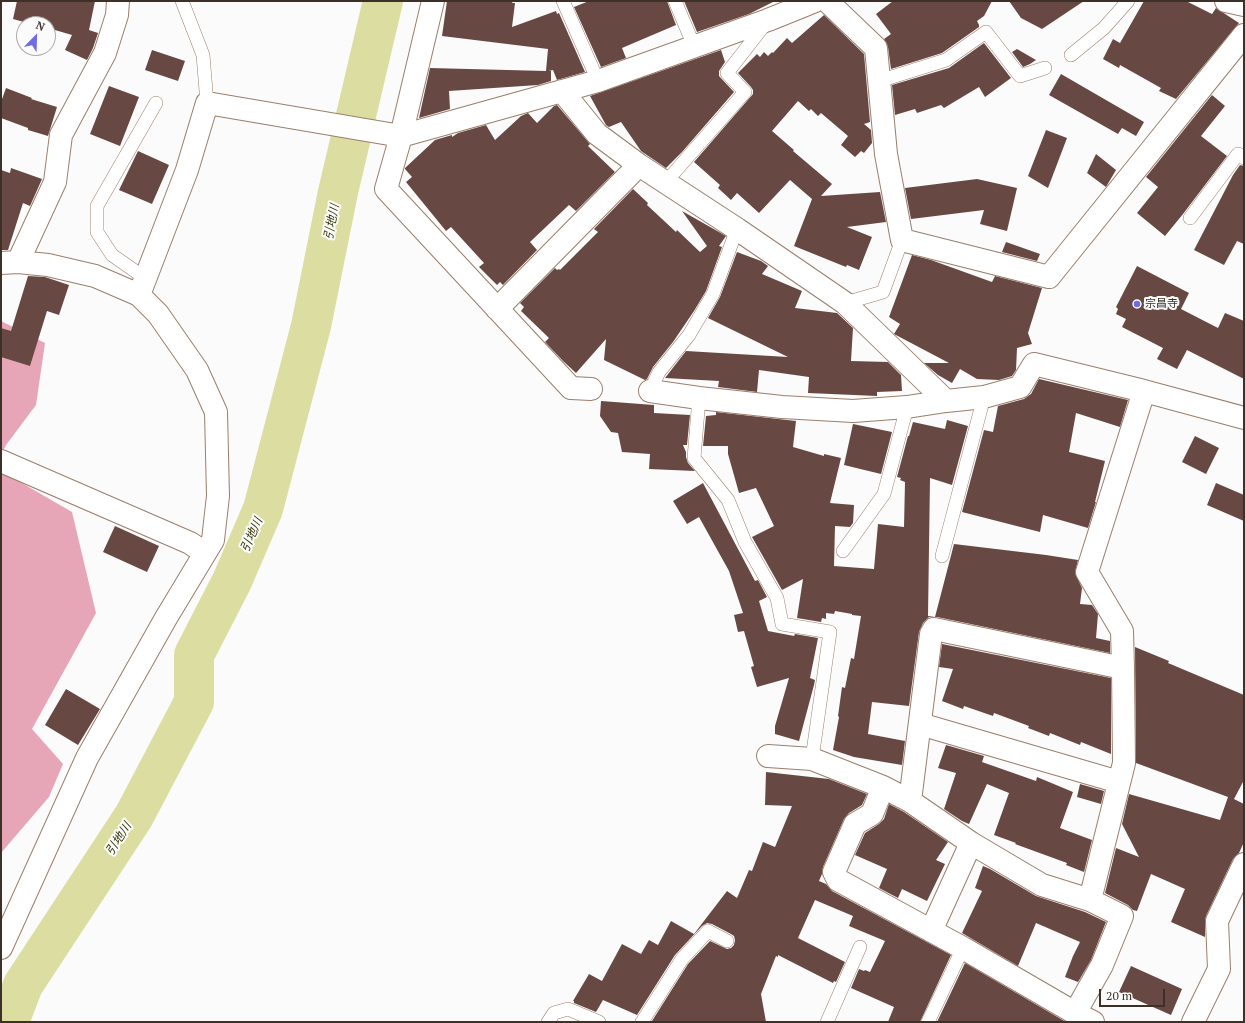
<!DOCTYPE html>
<meta charset="utf-8">
<style>
body{margin:0}
#map{position:relative;width:1245px;height:1023px;overflow:hidden;background:#fbfbfb;font-family:"PT Serif",serif}
canvas{display:block}
.frame{position:absolute;inset:0;border:2px solid #3d3028;pointer-events:none}
.north{position:absolute;left:16px;top:16px;width:40px;height:40px;box-sizing:border-box;background:#fbfbfb;border:1px solid #afaaa7;border-radius:50%;rotate:23deg;font-size:11px;font-weight:700;line-height:16px;text-align:center;color:#3d3028}
.north::after{content:'';display:block;margin:auto;width:14px;height:18px;background:#706ce6;clip-path:polygon(50% 0,100% 100%,50% 72%,0 100%)}
.scale{position:absolute;left:1099px;top:989px;width:66px;height:18px;box-sizing:border-box;border:2px solid #3d3028;border-top:0;padding-left:5px;font-size:12px;line-height:14px;white-space:nowrap;color:#3d3028;-webkit-text-stroke:3px #fbfbfb;paint-order:stroke}
</style>
<div id="map">
<canvas width="1245" height="1023"></canvas>
<div class="frame"></div>
<div class="north">N</div>
<div class="scale">20 m</div>
</div>
<script>
const context = document.querySelector('canvas').getContext('2d');
context.lineJoin = 'round';
function paint(path, color) {
  context.fillStyle = color;
  context.fill(path, 'evenodd');
}
function trace(path, color, width, dash) {
  context.strokeStyle = color;
  context.lineWidth = width;
  context.lineCap = dash ? 'butt' : 'round';
  context.setLineDash(dash || []);
  context.stroke(path);
}
function drawText(font, color, halo, rows, align = 'center') {
  context.font = font + ' "PT Serif","Noto Sans JP",serif';
  context.lineWidth = 4;
  context.setLineDash([]);
  context.textBaseline = 'middle';
  context.strokeStyle = halo;
  context.fillStyle = color;
  for (const [text, x, y, turn = 0] of rows) {
    context.save();
    context.translate(x, y);
    context.rotate((+turn || 0) * Math.PI / 180);
    context.textAlign = isNaN(turn) ? turn : align;
    if (halo) context.strokeText(text, 0, 0);
    context.fillText(text, 0, 0);
    context.restore();
  }
}
paint(new Path2D(`
 M1 321 45 343 36 405 6 445 1 455Z
 M1 471 72 512 96 613 32 729 63 764 49 797 1 853Z`), '#e7a6b8');
trace(new Path2D(`
 M9 1022 23 985 134 816 194 702V655L232 581 263 509 311 326 338 192 383 1`), '#dcdea1', 40);
paint(new Path2D(`
 M17 1H95L89 30 98 33 93 48 87 60 65 50 72 35 48 28V24H31L13 19Z
 M447 1H513L512 3H515L512 27 556 11 557 14 559 13 585 72 557 80 553 70 549 71H551V81L538 85 449 91 450 109 419 118 430 68 546 71 548 49 442 36Z
 M589 1H667L676 25 622 48 626 58 601 67 574 7Z
 M684 1H775L749 14 697 32Z
 M893 1H992L984 16 977 21 979 25V27L942 53 891 69 888 47 884 39 891 34 876 14Z
 M1009 1H1084L1042 29 1021 18Z
 M1144 1H1186L1212 14 1216 8 1239 23 1176 99 1159 91 1161 88 1120 65 1119 68 1103 59 1113 39 1120 43Z
 M824 15 864 54 870 122 864 124 871 130 872 143 864 153 861 151 855 157 841 145 848 136 821 113 818 116 811 109 809 111 798 101 772 131 794 150 793 151 832 184 821 196 880 192 886 222 847 227 872 237 859 270 847 265 846 267 794 246 812 199 790 180 759 213 737 193 731 200 718 188 720 185 694 162 753 94V90L751 87 738 73 757 54 760 57 764 52 768 56 772 52 773 53 787 38 792 43Z
 M984 43 1011 78 985 97 979 87 944 108 941 105 917 113 915 109 895 115 892 85 949 68Z
 M1017 49 1036 60 1030 64 1023 67 1012 52Z
 M152 50 185 61 178 81 145 70Z
 M721 50 725 62 719 71V76L734 92 682 152 666 168 641 151 621 122 609 127 606 125 590 96Z
 M1061 74 1144 122 1136 136 1122 128 1118 134 1049 95Z
 M109 86 139 97 120 146 90 134Z
 M6 88 32 98 31 99 57 107 48 136 28 130V128L1 118V102Z
 M1212 95 1225 106 1201 136 1227 156 1183 214 1165 236 1137 213 1158 187 1146 177Z
 M557 105 590 144 588 146 615 172 576 211 569 205 530 242 537 250 503 285 500 282 497 285 479 267 484 263 451 227 446 231 406 182 412 177 405 169V168L435 140 452 135V137L458 133 486 125 495 140 521 116 528 113 537 123 554 106Z
 M1046 130 1067 138 1048 188 1028 176Z
 M138 151 169 165 152 204 119 190Z
 M1096 154 1116 170 1106 187 1087 173Z
 M1240 165 1244 166V244L1237 241 1224 265 1194 250 1233 175Z
 M11 168 42 179 30 206 23 203 8 250H1V170L10 173Z
 M977 179 1017 188 1007 231 980 224 984 210 911 219 905 188Z
 M633 189 648 203 647 205 676 232 677 230 700 252 707 246 682 211 726 236 719 246 722 247 706 291 694 311 673 342 653 367 647 379 645 380 604 360 606 339 576 373 563 361 545 342 549 338 521 311 524 307 520 303 555 268 557 270 559 269 560 270 598 232 594 229Z
 M1006 242 1040 254 1037 261 1002 252Z
 M737 252 761 261 768 266 762 274 802 291 795 308 837 313 853 328 851 361 888 362 901 375 902 391 877 392V396L808 393 809 377 759 370 757 392 718 387 719 381 665 378 686 351 788 357 708 318 720 297Z
 M912 255 931 260 992 282 995 276 1042 288 1028 333 1032 344 1017 348 1016 370 1012 376 999 380 977 379 960 369 952 383 938 375 924 363H949L894 334 900 324 889 317Z
 M1137 266 1189 293 1181 309 1218 328 1225 313 1244 321V379L1187 350 1177 369 1157 359 1163 348 1122 327 1126 319 1116 314 1118 309 1116 307Z
 M28 276 45 277 69 285 59 315 47 311 30 366 1 357V328L11 331Z
 M1039 379 1128 400 1120 427 1076 413 1069 452 1105 461 1095 502H1096L1088 528 1043 515 1040 532 962 512 984 430 993 432 998 406 1024 399 1031 394Z
 M601 401 654 405V413L690 415 687 445H683L686 452V457L688 463 695 471 649 469 650 454 622 452 618 433 611 432 600 416Z
 M716 412 796 421 793 447 824 456V454L841 458 830 503 854 505 853 523 850 527 835 526 834 566 874 569 878 524 904 527 905 482 900 480 901 478 897 477 908 436H909L913 422 945 429 947 420 968 426 952 485 930 478 928 616 935 617 954 544 1046 555 1078 560 1075 573 1082 588 1080 604 1092 605 1098 614 1096 638 1110 641V653L937 617H929L923 623 919 632 909 706 872 702 868 734 905 741 902 765 854 757 833 750 839 717 838 716 842 687 845 688 851 658 854 659 861 616 852 615V614L835 611 834 614 826 613V619L822 618 821 622 797 618 803 579 782 590 752 537 774 526 756 488 739 493 728 454V446H703L706 416 716 415Z
 M853 424 892 432 881 474 844 465Z
 M1195 436 1219 448 1206 474 1182 462Z
 M703 483 755 581 758 580 767 597 759 601 768 631 794 636 795 634 818 638 810 678 815 680 814 685 799 741 775 734V726L789 678 757 687 751 667 754 666 744 631 738 632 734 615 743 613 729 571 699 517 687 524 673 501Z
 M1216 483 1244 495V521L1207 505Z
 M115 526 159 546 147 572 103 552Z
 M942 644 1111 678V754L1081 742 1080 745 1050 733 1049 736 1028 728 1029 726 994 713 993 716 964 706 963 709 942 701 953 669 939 667Z
 M1135 647 1169 661 1168 663 1244 695V780L1234 799 1244 804V842L1239 853 1233 859 1206 916 1205 922V937L1171 922 1185 889 1151 874 1137 911 1133 910 1128 905 1105 893 1116 848 1139 857 1122 824 1129 794 1220 820 1228 797 1136 763Z
 M66 689 100 709 78 745 45 725Z
 M946 745 984 756 982 762 1036 781 1037 777 1073 792 1060 828 1092 840 1084 872 1066 865 1067 863 1015 844 1016 843 994 835 1009 793 987 784 969 824 962 821 944 809 956 773 938 768Z
 M766 772 829 779 867 794 862 805 849 813 844 819 823 867 822 874 819 881 826 884 832 891 951 955 920 1022H888L894 1007 851 988 859 969 864 971 865 970 870 972 885 941 849 926 853 916 815 900 798 938 845 962 836 982 834 981 833 983 778 955V957L776 956 761 994 766 1022 652 1021 688 964 710 941 727 949 731 948 734 945 735 940 734 936 731 934 712 924 707 923 702 926 675 955 637 1015 603 1000 596 1012 574 1003V1001H573L589 974 602 981 622 944 641 954 649 940 658 945 671 921 694 934 727 891 737 898 749 870 752 871 763 842 775 847 792 806 765 805Z
 M1080 784 1104 791 1101 804 1077 797Z
 M889 804 904 812 948 842 936 860 945 864 927 901 902 889 898 898 879 888 887 869 855 855 865 833 879 824 884 819Z
 M983 866 990 869 1036 896 1085 912 1106 922 1091 960 1078 982 1065 977 1073 956 1080 942 1036 923 1018 966 962 933 982 891 975 888Z
 M965 963 1066 1022H937Z
 M1131 966 1182 989 1171 1015 1119 992Z`), '#684843');
const lane = new Path2D(`
 M182 1 203 55 207 103
 M563 1 598 81
 M675 1 694 46
 M1071 55 1104 28 1128 1
 M879 81 946 60 986 32 1020 76 1045 68
 M665 183 745 92 727 73 766 23
 M1190 218 1238 154 1244 158
 M145 278 112 255 97 232V206L156 103
 M845 303 883 292 902 240
 M650 391 659 372 689 335 713 294 737 229
 M699 398 694 458 728 500 745 542 777 598 782 624 830 632 812 759
 M843 551 884 494 907 407
 M942 556 984 397
 M548 1022 554 1013 568 1009 599 1022
 M642 1022 682 959 708 931 727 941
 M827 1022 860 947
 M928 1022 963 948`);
const street = new Path2D(`
 M433 1 401 136 386 189 571 388 591 389
 M827 1 876 48 886 154 902 240 1049 277 1244 35
 M1226 1 1244 5
 M562 91 597 134 639 165 737 229 845 303 946 401
 M18 262 55 182 61 135 105 53 117 15 118 1
 M1 263 18 262 48 265 95 276 139 295
 M497 309 639 165
 M650 391 699 398 782 407 853 411 907 407 946 401 984 397 1020 387 1034 364 1144 391 1244 418
 M1 461 190 543 205 553
 M920 724 1119 782
 M768 756 812 759 883 787 910 801 971 843 1042 885 1090 900 1122 916 1102 965 1075 1013 1093 1022
 M883 787 872 814 855 824 834 872 838 880 963 948 1075 1013
 M910 801 931 634 934 629 1123 668
 M1090 900 1124 763 1123 668 1122 631 1087 572 1144 391
 M931 931 971 843
 M1 948 87 758 166 618 213 540 218 496 216 412 197 370 158 314 139 295 187 170 207 103 401 136 598 81 768 20 815 1
 M1193 1022 1219 969 1217 921 1244 864`);
trace(lane, '#9b7e6b', 14);
trace(street, '#9b7e6b', 24);
trace(lane, '#fff', 13);
trace(street, '#fff', 22);
for (const [x, y, r, color] of [
 [1137,304,4,"#706ce6"]
]) {
  const dot = new Path2D();
  dot.arc(x, y, r, 0, 2 * Math.PI);
  context.fillStyle = color;
  context.fill(dot);
  trace(dot, '#fbfbfb', 1.5);
}
drawText('11px', '#3d3028', '#fbfbfb', [
 ["宗昌寺",1145,304]
], 'left');
drawText('italic 12px', '#373706', '#fbfbfb', [
 ["引地川",332,222,-79],
 ["引地川",252,535,-66],
 ["引地川",119,839,-57]
]);
</script>
